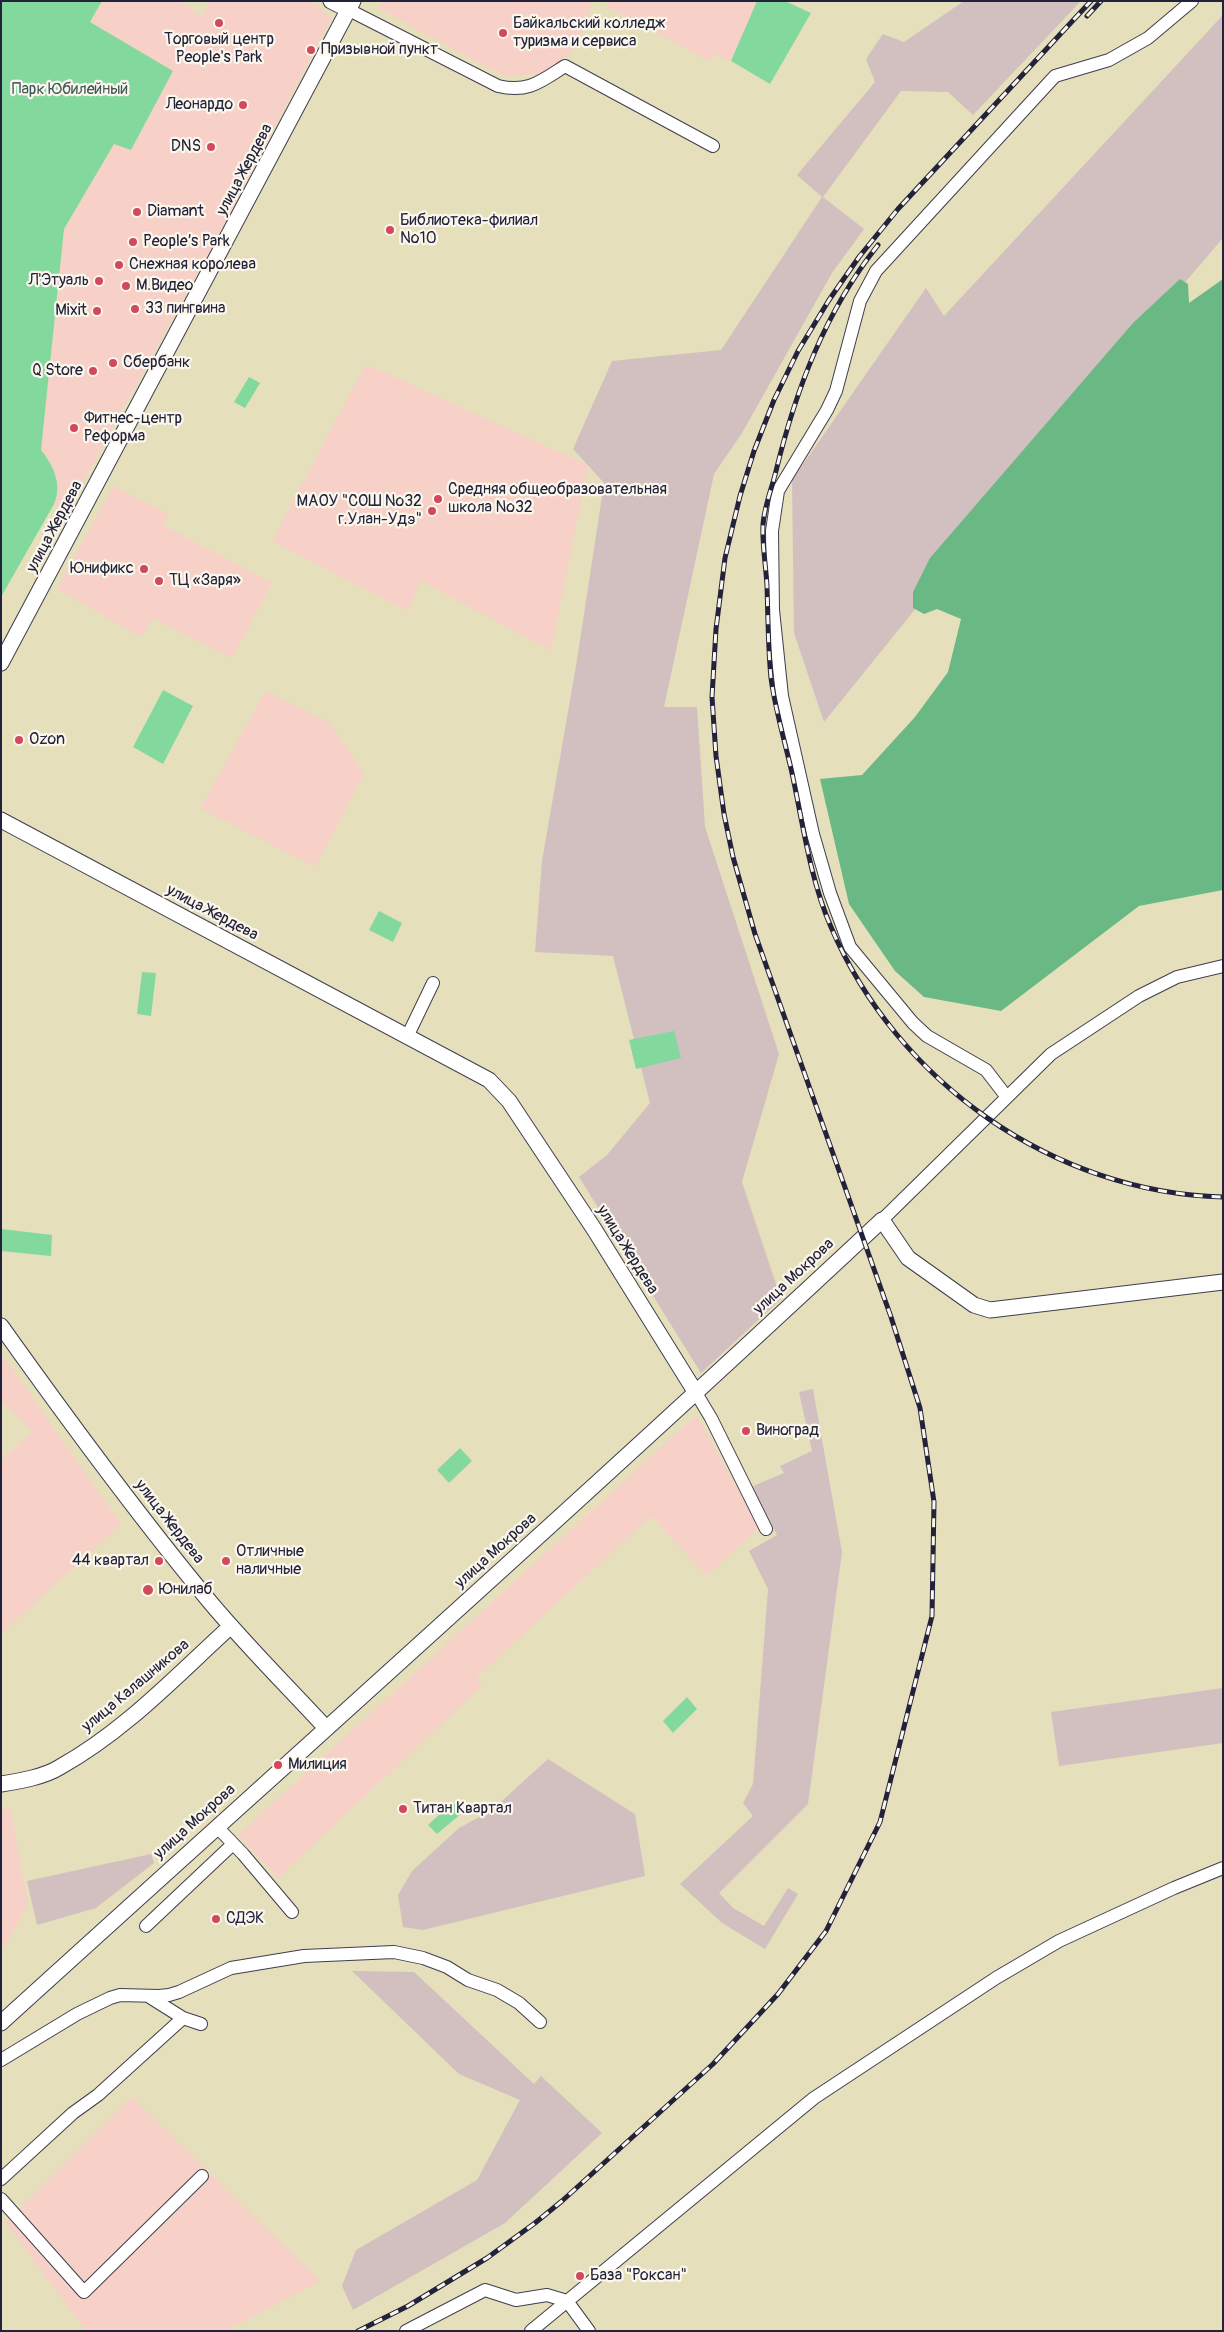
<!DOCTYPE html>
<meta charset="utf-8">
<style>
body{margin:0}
#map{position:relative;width:1224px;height:2332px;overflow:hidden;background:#e6dfbb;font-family:Pangolin,sans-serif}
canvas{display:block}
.frame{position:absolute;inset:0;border:2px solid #22223b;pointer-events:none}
</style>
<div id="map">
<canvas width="1224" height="2332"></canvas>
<div class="frame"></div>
</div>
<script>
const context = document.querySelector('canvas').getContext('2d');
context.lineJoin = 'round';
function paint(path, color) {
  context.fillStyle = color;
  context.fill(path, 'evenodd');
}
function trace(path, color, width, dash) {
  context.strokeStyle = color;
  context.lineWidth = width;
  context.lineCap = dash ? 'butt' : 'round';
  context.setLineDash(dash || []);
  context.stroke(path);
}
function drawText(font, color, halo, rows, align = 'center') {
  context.font = font + ' Pangolin,sans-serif';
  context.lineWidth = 4.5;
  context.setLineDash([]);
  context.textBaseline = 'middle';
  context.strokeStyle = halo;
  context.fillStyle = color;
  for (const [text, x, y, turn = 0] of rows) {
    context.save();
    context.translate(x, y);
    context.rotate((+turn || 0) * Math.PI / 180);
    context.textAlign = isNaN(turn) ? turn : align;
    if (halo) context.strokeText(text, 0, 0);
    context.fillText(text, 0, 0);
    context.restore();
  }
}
paint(new Path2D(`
 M102 1H179L203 16 208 7V1H308L321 8 331 18 220 233 65 514 54 504 59 491 51 463 41 450 64 229 114 143 131 150 134 144 90 22Z
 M382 1H591L589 20 574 47 564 59 542 74 503 76 378 8Z
 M609 1H785L811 13 770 84 731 61 714 54 709 61 606 6Z
 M366 364 588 465 551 651 421 581 407 611 272 541Z
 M113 486 169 514 163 525 272 583 232 658 152 618 141 637 57 589Z
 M266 691 330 723 364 774 315 867 200 808Z
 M1 1353 121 1524 1 1634V1461L32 1431 1 1401Z
 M696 1415 759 1527 707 1576 651 1516 476 1678 483 1685 278 1878 238 1835Z
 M10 1808 28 1905 5 1946 1 1947V1810Z
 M132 2097 320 2281 226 2331H86L5 2222Z`), '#f7d1c7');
paint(new Path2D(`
 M964 1H1081L973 115 948 92 901 91 823 197 864 229 832 273 742 433 714 474 664 707H697L705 827 779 1054 742 1182 781 1299 701 1373 579 1177 607 1155 650 1103 613 956 535 952 542 861 577 660 604 483 573 449 612 361 721 350 822 197 797 175 875 82 866 59 883 34 904 42Z
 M1223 15V238L1081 404 824 722 794 633 792 480 926 288 944 316Z
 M813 1389 842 1552 808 1804 719 1893 733 1908 764 1926 788 1888 798 1894 765 1949 722 1923 680 1884 753 1816 743 1803 753 1784 768 1589 749 1551 777 1535 751 1487 784 1473 780 1466 812 1451 799 1392Z
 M1223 1688V1743L1059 1766 1051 1712Z
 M548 1759 635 1814 645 1876 423 1930 403 1927 398 1895 412 1871 459 1828 492 1810Z
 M151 1854 154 1863 96 1908 37 1925 27 1881Z
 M352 1971 414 1972 534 2084 541 2076 602 2133 505 2223 353 2310 342 2286 356 2250 477 2180 520 2100 459 2074Z`), '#d2bfc0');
paint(new Path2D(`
 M1 1H102L90 22 173 71 131 150 114 144 64 229 41 450C53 465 63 485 54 504L1 597Z
 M757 1H785L811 13 770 84 731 61Z
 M249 377 260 383 245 408 234 402Z
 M163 690 193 706 163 764 133 747Z
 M379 911 402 923 393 942 369 930Z
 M142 972 156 973 151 1016 137 1014Z
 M674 1031 681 1058 636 1069 629 1040Z
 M2 1229 52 1235 51 1256 1 1251Z
 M460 1448 472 1461 449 1483 437 1470Z
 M687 1697 697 1709 673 1733 663 1721Z
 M453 1802 462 1813 437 1834 428 1825Z`), '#83d99d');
paint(new Path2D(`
 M1180 279 1188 284 1189 303 1223 279V890L1139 906 1001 1011 924 997 895 971 849 904 820 779 862 775 915 717 948 672 961 619 937 609 924 614 913 608V592L930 558 1133 323Z`), '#6ab984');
const minor = new Path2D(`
 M349 10 498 86C528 93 540 82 565 66L713 146
 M407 1037 433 983
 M1006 1096 986 1070 927 1036 913 1023 850 947 830 893 813 834 782 696 773 610 772 531 778 491 827 410 836 391 860 301 876 271 1055 76 1109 60 1148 38 1192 1
 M882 1220 1051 1054 1139 996 1177 977 1223 966
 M696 1393 711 1418 766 1529
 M217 1827 243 1854 292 1912
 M146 1926 233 1844
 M183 2018 201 2024
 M1 2060 77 2014 110 1998 120 1995 159 1996 169 1995 179 1992 231 1968 304 1956 394 1952 423 1958 447 1967 468 1980 497 1990 519 2003 540 2022
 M1 2179 73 2113 98 2095 183 2018 148 1996
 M1 2199 84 2292 202 2176
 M406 2331 485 2290 516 2300 547 2295 567 2301 589 2331
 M531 2331 814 2098 996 1978 1059 1941 1174 1888 1223 1868`);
const major = new Path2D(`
 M331 1 349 10
 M1 663 353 1
 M1 820 489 1080 509 1101 594 1229 696 1393
 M1 1326C68 1420 136 1513 210 1602 246 1645 287 1686 325 1727
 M1 1784C20 1781 44 1777 60 1767 125 1731 177 1675 231 1626
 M1 2023C295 1756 592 1491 882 1220L908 1258 974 1305 990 1310 1223 1282`);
trace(minor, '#3f3e4e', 14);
trace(major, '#3f3e4e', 17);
trace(minor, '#fff', 12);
trace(major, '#fff', 15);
const rail = new Path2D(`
 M1087 16 1101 1
 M878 245C825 312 796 389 776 471 772 488 764 507 763 525 762 545 766 566 767 586 768 616 768 647 771 678 775 709 785 742 792 773 803 824 810 879 831 927 897 1082 1054 1193 1223 1197
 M358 2331 408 2306 487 2258 535 2223 562 2201 713 2064 778 1994 826 1931 880 1822 932 1616 934 1502 920 1408 891 1317 755 934 733 857 724 814 716 756 712 697 716 629 725 558 740 496 754 451 774 400 798 351 829 300 859 257 898 209 1091 1`);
trace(rail, '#22223b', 5);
trace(rail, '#fbf7ec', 3, [9]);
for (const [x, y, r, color] of [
 [219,23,5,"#d1495b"],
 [503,33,5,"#d1495b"],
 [311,50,5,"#d1495b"],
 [243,105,5,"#d1495b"],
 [211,147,5,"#d1495b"],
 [137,212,5,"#d1495b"],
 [390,230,5,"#d1495b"],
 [133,242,5,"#d1495b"],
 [119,265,5,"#d1495b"],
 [99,281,5,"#d1495b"],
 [126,286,5,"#d1495b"],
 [135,309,5,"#d1495b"],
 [97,311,5,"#d1495b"],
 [113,363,5,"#d1495b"],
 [93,371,5,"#d1495b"],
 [74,428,5,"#d1495b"],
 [438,499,5,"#d1495b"],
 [432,511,5,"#d1495b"],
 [144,569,5,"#d1495b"],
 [159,581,5,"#d1495b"],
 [19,740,5,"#d1495b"],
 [746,1431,5,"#d1495b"],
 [159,1561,5,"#d1495b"],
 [226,1561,5,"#d1495b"],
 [148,1590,6,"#d1495b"],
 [278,1765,5,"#d1495b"],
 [403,1809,5,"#d1495b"],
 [216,1919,5,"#d1495b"],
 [580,2276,5,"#d1495b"]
]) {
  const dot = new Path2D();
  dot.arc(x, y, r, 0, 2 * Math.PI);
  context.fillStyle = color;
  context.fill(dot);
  trace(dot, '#fbf7ec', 2);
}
drawText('16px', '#22223b', '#fbf7ec', [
 ["Байкальский колледж",513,24],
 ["туризма и сервиса",513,42],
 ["Торговый центр",219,40,"center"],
 ["People's Park",219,58,"center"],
 ["Призывной пункт",321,50],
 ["Леонардо",233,105,"right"],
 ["DNS",201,147,"right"],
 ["Diamant",147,212],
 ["Библиотека-филиал",400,221],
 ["№10",400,239],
 ["People’s Park",143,242],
 ["Снежная королева",129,265],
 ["Л'Этуаль",89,281,"right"],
 ["М.Видео",136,286],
 ["33 пингвина",145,309],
 ["Mixit",87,311,"right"],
 ["Сбербанк",123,363],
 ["Q Store",83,371,"right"],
 ["Фитнес-центр",84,419],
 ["Реформа",84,437],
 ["Средняя общеобразовательная",448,490],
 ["школа №32",448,508],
 ["МАОУ \"СОШ №32",422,502,"right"],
 ["г.Улан-Удэ\"",422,520,"right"],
 ["Юнификс",134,569,"right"],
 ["ТЦ «Заря»",169,581],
 ["Ozon",29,740],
 ["Виноград",756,1431],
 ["Отличные",236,1552],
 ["наличные",236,1570],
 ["44 квартал",149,1561,"right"],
 ["Юнилаб",159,1590],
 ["Милиция",288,1765],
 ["Титан Квартал",413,1809],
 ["СДЭК",226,1919],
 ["База \"Роксан\"",590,2276]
], 'left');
drawText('16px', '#3f5958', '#fbf7ec', [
 ["Парк Юбилейный",70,90]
]);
drawText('16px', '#22223b', '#fbf7ec', [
 ["улица Жердева",245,170,-62],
 ["улица Жердева",55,527,-62],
 ["улица Жердева",212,913,28],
 ["улица Жердева",627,1250,58],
 ["улица Мокрова",794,1277,-43],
 ["улица Жердева",169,1522,52],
 ["улица Мокрова",496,1551,-42],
 ["улица Калашникова",136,1686,-40],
 ["улица Мокрова",195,1822,-42]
]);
</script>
